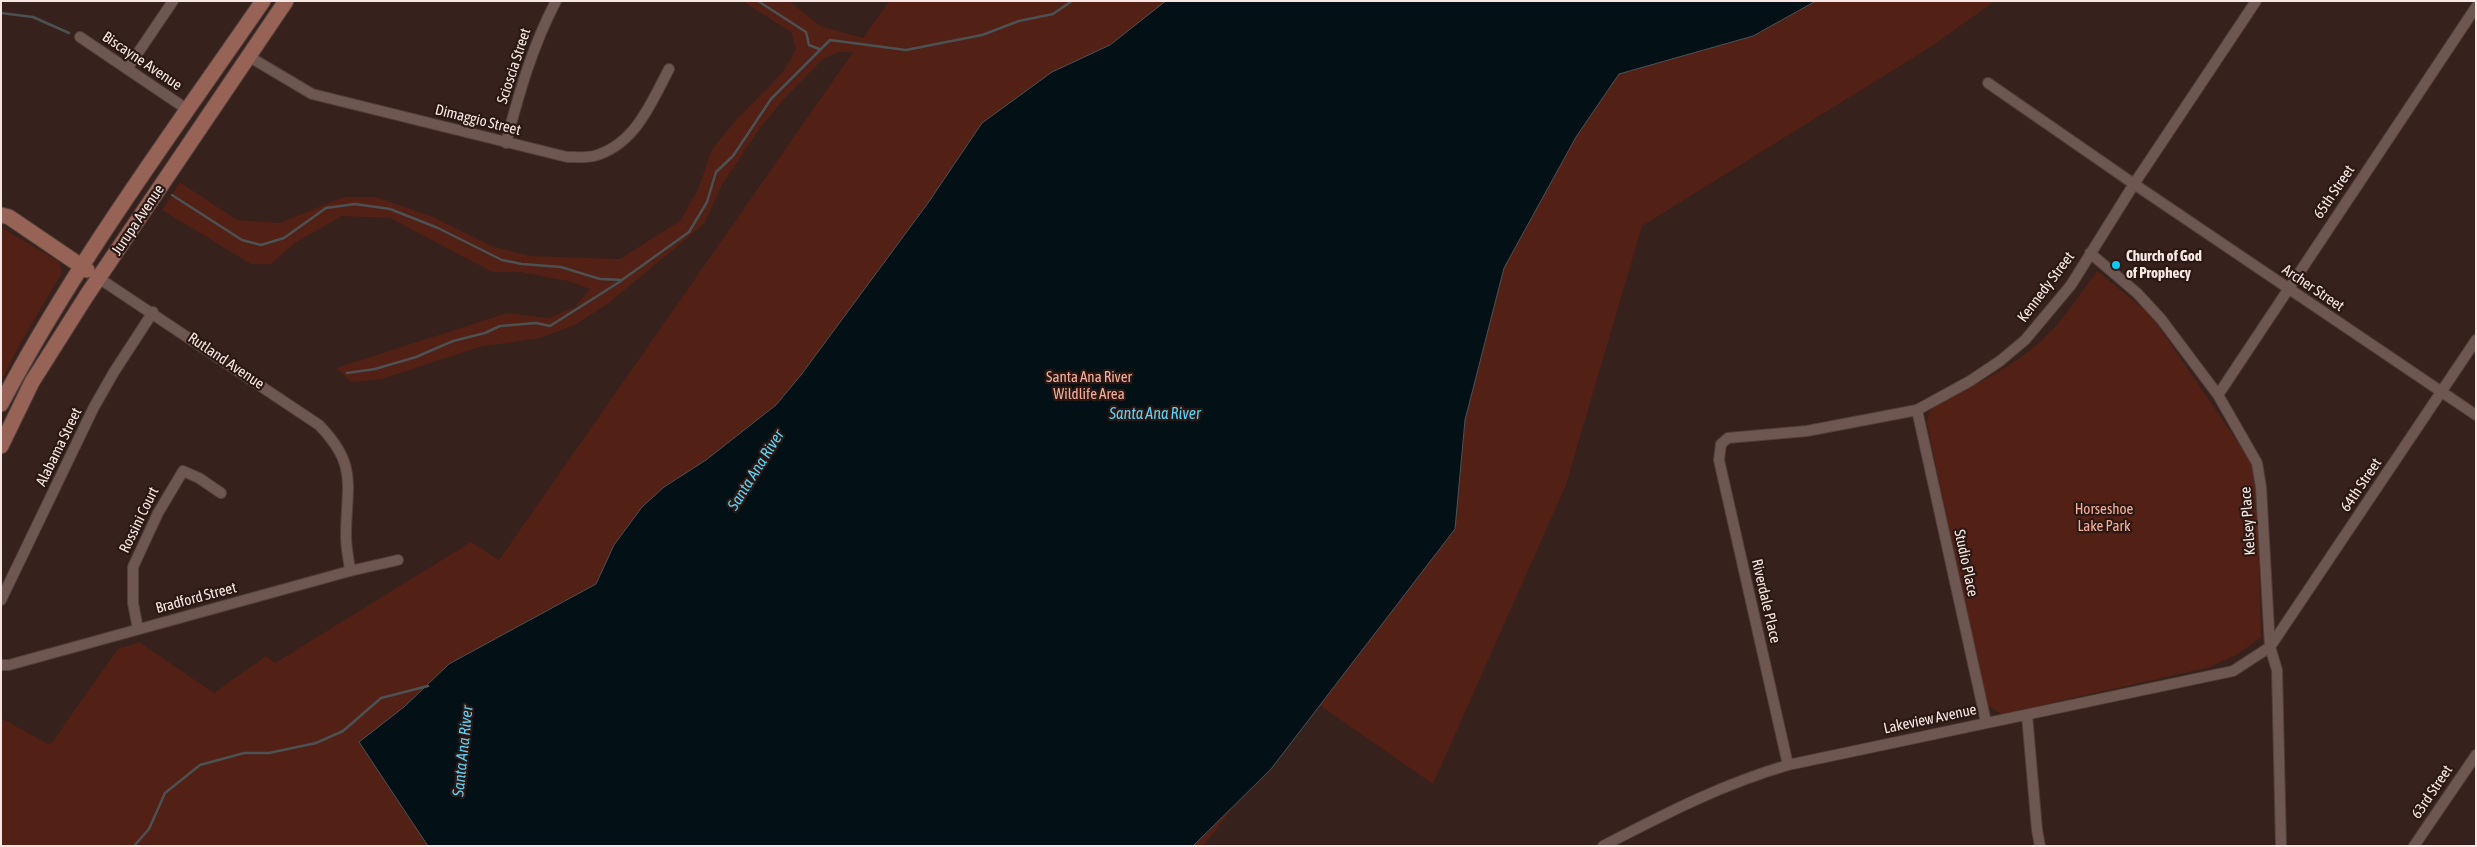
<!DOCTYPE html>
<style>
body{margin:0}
#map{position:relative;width:2477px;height:847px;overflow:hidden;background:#36211c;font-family:"Asap Condensed",sans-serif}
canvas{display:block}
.frame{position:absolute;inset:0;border:2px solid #f6e7e4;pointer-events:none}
</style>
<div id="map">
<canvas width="2477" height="847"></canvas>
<div class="frame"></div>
</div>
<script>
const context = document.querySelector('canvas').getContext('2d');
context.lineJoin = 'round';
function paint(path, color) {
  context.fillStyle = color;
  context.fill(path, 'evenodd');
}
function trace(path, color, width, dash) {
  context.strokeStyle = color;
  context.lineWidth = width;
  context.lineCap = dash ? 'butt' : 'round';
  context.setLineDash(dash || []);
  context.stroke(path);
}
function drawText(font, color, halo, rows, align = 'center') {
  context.font = font + ' "Asap Condensed",sans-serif';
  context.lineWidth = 4.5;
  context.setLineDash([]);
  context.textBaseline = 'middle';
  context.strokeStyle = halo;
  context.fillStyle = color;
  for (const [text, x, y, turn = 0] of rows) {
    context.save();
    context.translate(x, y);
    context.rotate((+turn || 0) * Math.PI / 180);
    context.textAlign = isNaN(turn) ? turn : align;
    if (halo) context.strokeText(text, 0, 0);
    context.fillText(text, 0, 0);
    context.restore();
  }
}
paint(new Path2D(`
 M742 1H789L820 26 863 38 889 1H1995L1932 46 1642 226 1566 485 1433 784 1312 700 1204 846H1V718L50 745 118 649 139 642 214 693 266 656 275 663 471 542 499 560 853 52H840L824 58 784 99 760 128 722 185 704 224 609 303 575 325 540 338 479 347 382 379 351 382 336 368 507 313 549 318 575 307 590 289 568 281 520 272H492L390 218 342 216 295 243 271 264H251L162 210 180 182 237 220 279 223 344 197H376L433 217 494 247 530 256 620 259 681 220 698 189 712 149 737 119 783 72 796 49 791 32Z
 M1 227 59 262 62 273 21 342 1 382Z
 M2097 271 2151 315 2252 463 2257 494 2261 637 2238 654 2210 667 2002 714 1985 704 1927 423 1929 412 1935 405C1969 388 2004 372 2034 347 2059 327 2078 297 2097 271Z`), '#522014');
const water = new Path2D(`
 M1166 1H1816L1753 36 1619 74 1576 137 1504 268 1465 420 1455 529 1271 769 1193 846H428L359 742 404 707 449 664 596 584 614 545 642 507 664 487 706 460 776 405 801 375 928 203 982 123 1052 72 1110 45Z`);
paint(water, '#031116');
trace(water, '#4c5154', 1);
trace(new Path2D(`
 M758 1 806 32 809 45 819 49
 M1 13 33 17 69 33
 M172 195 242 240 261 245 284 238 326 208 355 204 390 209 438 228 502 260 522 264 561 267 600 279 622 280 689 232 707 202 716 172 733 156 771 99 830 40 906 50 982 35 1019 21 1053 14 1072 1
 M347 373 375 369 416 357 453 341 485 333 500 326 536 323 550 326 621 281
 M134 846 149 829 165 793 200 765 244 753H269L316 743 343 731 381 698 428 686`), '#4c5154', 2.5);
const street = new Path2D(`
 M80 37 188 110
 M248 56 312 94 567 157C575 157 585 158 594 156 635 145 651 103 669 69
 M127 69 173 1
 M1988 83 2134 184 2476 415
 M506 143C519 93 532 47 556 1
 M2090 253 2137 293 2161 319 2218 395 2257 463 2261 487 2270 647 2277 670 2281 846
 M94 275 319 425C359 466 346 486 346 536 346 548 349 560 350 571
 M2218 395 2476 7
 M1917 410 1986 722
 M1 600 94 407 114 372 153 312
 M138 629 133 603V567L158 513 183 471 199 478 221 493
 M1 665H9L350 571 398 560
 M2027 715 2037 830 2040 846
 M1788 765 1719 460 1721 444 1728 438 1807 431 1917 410 1970 381 2000 361 2025 340 2071 285 2134 184 2256 1
 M1603 846C1663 815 1722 784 1788 765L2233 671 2270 647 2476 340
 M2414 846 2476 755`);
const secondary = new Path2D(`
 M1 215 9 217 87 270
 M1 404C76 262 172 133 263 1
 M1 446 32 382 87 295 286 1`);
trace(street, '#503f3b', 12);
trace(secondary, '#503f3b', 17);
trace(street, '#6f5751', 10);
trace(secondary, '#966356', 15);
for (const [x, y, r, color] of [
 [2116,265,5,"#0bcafa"]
]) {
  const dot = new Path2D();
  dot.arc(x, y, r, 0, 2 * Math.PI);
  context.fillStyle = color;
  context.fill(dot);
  trace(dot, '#2b1813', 2);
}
drawText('15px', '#f6e7e4', '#2b1813', [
 ["Biscayne Avenue",142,61,34],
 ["Scioscia Street",514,66,-72],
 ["Dimaggio Street",478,120,14],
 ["65th Street",2334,192,-56],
 ["Jurupa Avenue",138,220,-56],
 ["Kennedy Street",2046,287,-53],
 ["Archer Street",2313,288,34],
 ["Rutland Avenue",226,361,34],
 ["Alabama Street",59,447,-64],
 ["64th Street",2361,485,-56],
 ["Rossini Court",139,520,-64],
 ["Kelsey Place",2248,521,-94],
 ["Studio Place",1966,563,78],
 ["Bradford Street",196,598,-15],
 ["Riverdale Place",1766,601,77],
 ["Lakeview Avenue",1930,719,-12],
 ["63rd Street",2432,792,-56]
]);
drawText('bold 15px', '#f6e7e4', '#2b1813', [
 ["Church of God",2126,256],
 ["of Prophecy",2126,273]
], 'left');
drawText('15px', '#f6af9c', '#2b1813', [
 ["Santa Ana River",1089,377],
 ["Wildlife Area",1089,394],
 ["Horseshoe",2104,509],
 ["Lake Park",2104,526]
]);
drawText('italic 16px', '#5dd2f9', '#2b1813', [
 ["Santa Ana River",1155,414],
 ["Santa Ana River",756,470,-58],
 ["Santa Ana River",463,751,-84]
]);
</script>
